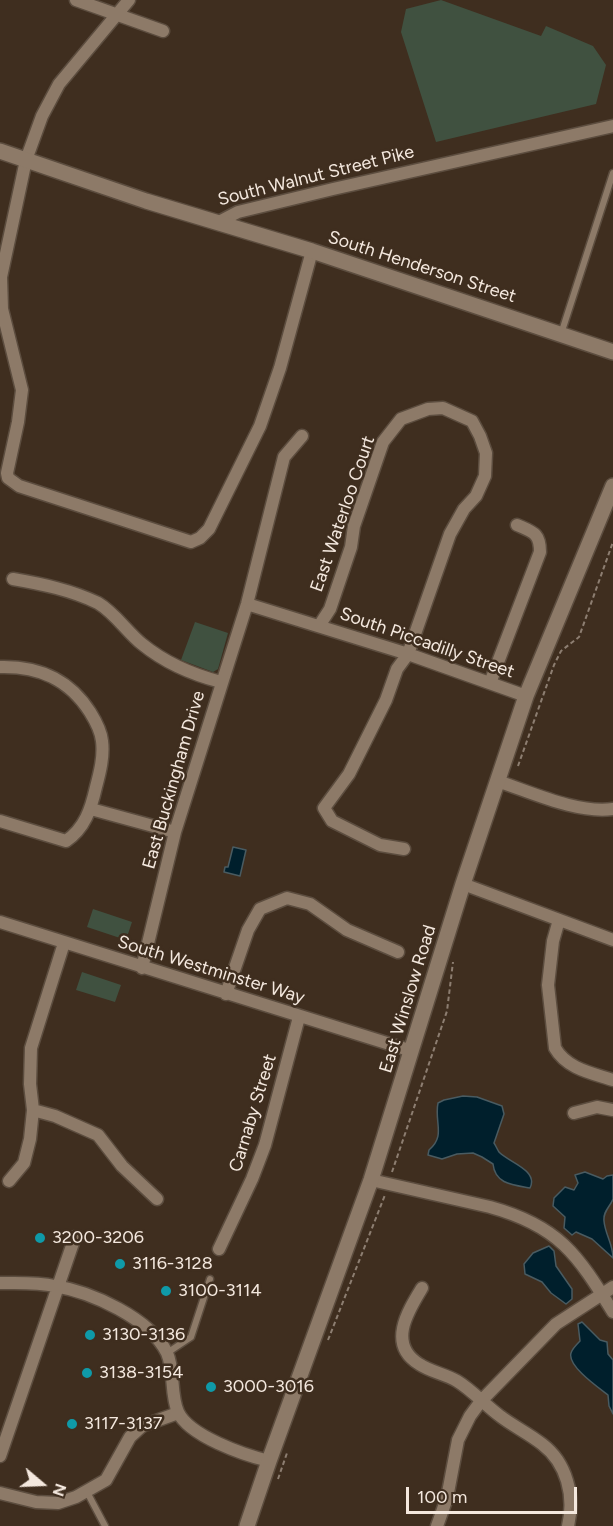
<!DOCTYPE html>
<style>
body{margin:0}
#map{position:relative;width:613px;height:1526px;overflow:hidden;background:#3f2e1f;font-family:Figtree,sans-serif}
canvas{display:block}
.north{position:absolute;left:12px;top:1454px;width:60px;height:60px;-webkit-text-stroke:4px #3f2e1f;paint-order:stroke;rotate:109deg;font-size:16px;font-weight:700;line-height:24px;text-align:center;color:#f4e8de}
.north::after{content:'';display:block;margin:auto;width:21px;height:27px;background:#f4e8de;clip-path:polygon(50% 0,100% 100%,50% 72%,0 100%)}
.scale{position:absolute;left:406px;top:1487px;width:171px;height:27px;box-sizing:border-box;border:3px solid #f4e8de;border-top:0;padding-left:8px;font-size:18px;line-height:21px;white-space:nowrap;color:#f4e8de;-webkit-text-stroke:4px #3f2e1f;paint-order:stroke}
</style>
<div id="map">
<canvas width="613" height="1526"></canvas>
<div class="north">N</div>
<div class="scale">100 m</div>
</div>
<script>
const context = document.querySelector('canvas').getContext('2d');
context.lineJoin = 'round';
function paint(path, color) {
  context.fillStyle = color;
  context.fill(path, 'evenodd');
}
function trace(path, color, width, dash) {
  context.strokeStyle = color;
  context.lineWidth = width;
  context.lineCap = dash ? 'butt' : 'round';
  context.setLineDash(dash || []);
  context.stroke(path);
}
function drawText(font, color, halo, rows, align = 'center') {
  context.font = font + ' Figtree,sans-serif';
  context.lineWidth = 5;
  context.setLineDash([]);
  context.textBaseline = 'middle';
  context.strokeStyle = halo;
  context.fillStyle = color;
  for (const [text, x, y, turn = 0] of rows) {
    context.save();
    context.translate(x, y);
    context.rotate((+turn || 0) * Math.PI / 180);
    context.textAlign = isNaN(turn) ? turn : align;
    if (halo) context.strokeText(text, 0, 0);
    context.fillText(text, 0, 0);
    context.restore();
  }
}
paint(new Path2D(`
 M441 0 541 36 546 26 593 46 606 65 596 104 436 142 401 32 406 9Z
 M195 622 228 633 218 669 213 672 181 660Z
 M93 909 132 922 126 940 87 927Z
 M82 972 121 985 115 1002 76 990Z`), '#405140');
const water = new Path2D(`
 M233 847 246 850 240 876 224 872 225 867H228Z
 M463 1096 477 1097 502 1106 504 1114 494 1143C496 1146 497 1149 499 1152 508 1162 539 1170 530 1188 513 1185 495 1184 493 1164L482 1157 473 1153 457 1154 442 1159 428 1155 429 1150C446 1136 434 1122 438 1103L444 1100Z
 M585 1172 603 1179 607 1176 613 1175C613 1181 613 1193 613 1199 610 1207 603 1211 604 1221 605 1234 613 1244 613 1258L592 1239 576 1232 572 1235 564 1228 565 1217 553 1206 554 1198 565 1187 574 1190 578 1183 575 1175Z
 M549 1246 554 1251 556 1266 572 1289V1299L566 1304 551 1293 542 1282 525 1274 524 1264 533 1253Z
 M582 1322 600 1340 607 1342 608 1354 613 1360V1414L609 1406 608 1395C599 1388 567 1366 571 1353 572 1349 577 1344 580 1341L578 1324Z`);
paint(water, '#001f2c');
trace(water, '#495b61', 1.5);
const service = new Path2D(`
 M561 334 613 173
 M167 1353 191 1337 210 1279
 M87 1492 105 1526`);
const minor = new Path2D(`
 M76 0 163 31
 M129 0 59 84 42 116 26 160 1 277 2 309 22 390 18 422 7 473 8 478 19 486 191 542 200 538 209 529 260 426 280 368 312 251
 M217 223 238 212 333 189 613 126
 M13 579C42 584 71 590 98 603 115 613 127 632 142 644 164 662 194 675 221 682
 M247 604 408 654 526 696
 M319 626 330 609 351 547 354 526 383 442 401 419 428 409 443 408 472 421 480 436 486 453 485 476 476 496 464 509 450 534 408 654 397 669 386 700 349 774 324 808 332 821 380 845 404 849
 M0 667C39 666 69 679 90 712 95 720 101 731 102 741 104 756 100 772 96 787 91 809 85 828 66 841L0 821
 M490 683 540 552C540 533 533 532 517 525
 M497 781C531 792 577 814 613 809
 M91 809 175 832
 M463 884 613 940
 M559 920 553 941 548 985 555 1048C567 1069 592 1073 613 1080
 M0 922 412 1051
 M142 968 175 832 247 604 284 457 302 436
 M226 994 248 930 260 909 287 898 310 904 347 930 398 952
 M33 1110 55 1116 98 1135 122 1166 157 1199
 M574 1113 597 1107 613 1110
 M371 1180 490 1207C559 1226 577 1254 613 1312
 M9 1181 24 1163 30 1139 33 1110 30 1084 31 1048 64 943
 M219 1249 252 1179 265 1145 299 1017
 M0 1283C19 1283 37 1282 55 1286 91 1292 150 1318 167 1353 175 1371 170 1394 178 1412 189 1436 244 1455 269 1461
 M422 1288C408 1311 387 1344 419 1364 431 1372 445 1374 457 1381 472 1390 485 1405 500 1416 513 1426 528 1433 542 1444 567 1463 575 1496 568 1526
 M0 1456 75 1237
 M0 1493 36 1502 58 1503 76 1497 106 1480 130 1437 142 1426 178 1413
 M437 1526 447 1498 458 1440 470 1416 481 1401 556 1324 613 1287`);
const tertiary = new Path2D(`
 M0 151 146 201 312 251 613 352`);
const secondary = new Path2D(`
 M247 1526 269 1461 371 1180 463 884 526 696 613 486`);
trace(service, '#5c4d3f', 9);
trace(minor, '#5c4d3f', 15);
trace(tertiary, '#5c4d3f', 18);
trace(secondary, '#5c4d3f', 18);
trace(new Path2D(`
 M518 766 554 665 561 651 579 637 613 542
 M392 1172 447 1011 453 962
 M328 1340 385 1195
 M278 1479 287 1453`), '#8d7e71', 2, [4.5, 3]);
trace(service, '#8d7a68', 6);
trace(minor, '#8d7a68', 12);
trace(tertiary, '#8d7a68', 15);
trace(secondary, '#8d7a68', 15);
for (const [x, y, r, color] of [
 [40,1238,6,"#0f9aa8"],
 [120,1264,6,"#0f9aa8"],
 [166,1291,6,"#0f9aa8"],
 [90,1335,6,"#0f9aa8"],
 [87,1373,6,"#0f9aa8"],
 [211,1387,6,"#0f9aa8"],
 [72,1424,6,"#0f9aa8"]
]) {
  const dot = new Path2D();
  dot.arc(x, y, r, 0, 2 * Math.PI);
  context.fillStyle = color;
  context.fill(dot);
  trace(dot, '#3f2e1f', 2);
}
drawText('18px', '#f4e8de', '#3f2e1f', [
 ["South Walnut Street Pike",316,176,-14],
 ["South Henderson Street",422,267,18],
 ["East Waterloo Court",343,514,-71],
 ["South Piccadilly Street",427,643,19],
 ["East Buckingham Drive",174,780,-74],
 ["South Westminster Way",211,970,17],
 ["East Winslow Road",408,999,-73],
 ["Carnaby Street",253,1113,-73]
]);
drawText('18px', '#f4e8de', '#3f2e1f', [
 ["3200-3206",52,1238],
 ["3116-3128",132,1264],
 ["3100-3114",178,1291],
 ["3130-3136",102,1335],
 ["3138-3154",99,1373],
 ["3000-3016",223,1387],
 ["3117-3137",84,1424]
], 'left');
</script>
